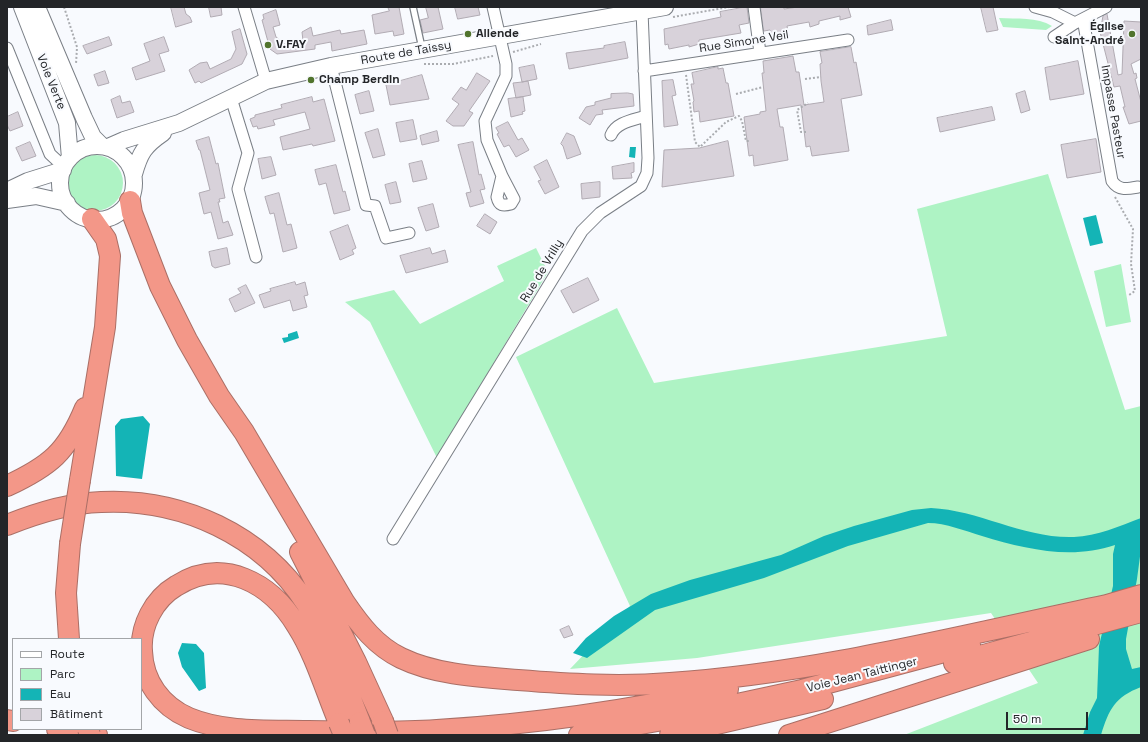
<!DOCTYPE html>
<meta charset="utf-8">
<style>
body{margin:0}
#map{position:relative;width:1148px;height:742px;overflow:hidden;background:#f8fafe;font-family:"Space Grotesk",sans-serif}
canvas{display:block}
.frame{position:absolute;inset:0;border:8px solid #232528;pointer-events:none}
.legend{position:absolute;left:12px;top:638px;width:130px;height:92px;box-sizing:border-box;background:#f8fafe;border:1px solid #a3a5a8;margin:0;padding:5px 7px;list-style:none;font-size:12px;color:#232528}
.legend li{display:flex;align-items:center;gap:8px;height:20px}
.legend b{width:20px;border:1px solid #a3a5a8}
.scale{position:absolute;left:1006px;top:712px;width:82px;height:18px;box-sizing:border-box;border:2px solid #232528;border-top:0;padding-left:5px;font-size:12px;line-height:14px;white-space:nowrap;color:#232528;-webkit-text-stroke:3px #f8fafe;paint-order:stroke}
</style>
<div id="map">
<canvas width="1148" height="742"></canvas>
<div class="frame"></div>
<ul class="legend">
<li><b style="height:5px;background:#fff"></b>Route</li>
<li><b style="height:11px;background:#aef3c4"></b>Parc</li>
<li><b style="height:11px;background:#14b4b6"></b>Eau</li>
<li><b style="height:11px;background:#d8d2da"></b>Bâtiment</li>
</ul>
<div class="scale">50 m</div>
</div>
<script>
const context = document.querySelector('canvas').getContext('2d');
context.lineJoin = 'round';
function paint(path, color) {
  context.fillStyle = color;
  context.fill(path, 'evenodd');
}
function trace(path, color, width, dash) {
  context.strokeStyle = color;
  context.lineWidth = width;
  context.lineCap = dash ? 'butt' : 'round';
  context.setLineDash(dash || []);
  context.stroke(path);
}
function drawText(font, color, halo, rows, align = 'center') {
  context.font = font + ' "Space Grotesk",sans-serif';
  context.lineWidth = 4;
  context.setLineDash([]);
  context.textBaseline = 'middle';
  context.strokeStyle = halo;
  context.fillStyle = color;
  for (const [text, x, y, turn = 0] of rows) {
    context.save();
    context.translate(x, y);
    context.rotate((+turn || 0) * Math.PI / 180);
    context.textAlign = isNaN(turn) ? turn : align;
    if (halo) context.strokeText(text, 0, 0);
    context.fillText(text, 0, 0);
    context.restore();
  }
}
paint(new Path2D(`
 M999 18C1017 19 1037 17 1052 26L1046 30 1003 27Z
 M67 183a28 28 0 1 1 56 0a28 28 0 1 1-56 0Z
 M1048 174 1125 410 1141 406V735H904L1038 683 991 613 697 658 570 669 630 606 516 357 617 308 654 383 947 336 917 209Z
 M536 248 548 272 437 458 370 322 345 302 394 290 420 324 504 281 497 266Z
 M1121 264 1131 322 1106 327 1094 271Z`), '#aef3c4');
paint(new Path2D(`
 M630 147H636L635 158 629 157Z
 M1096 215 1103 243 1090 246 1083 218Z
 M297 331 299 338 284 343 282 338 288 337V334Z
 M143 416 150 424 142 479 116 476 115 426 121 419Z
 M931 508C979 510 1025 539 1074 537 1097 536 1120 526 1141 518V549L1137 579 1126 639V649L1132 669 1141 667V687C1115 697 1109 709 1101 735H1083L1090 712 1097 698 1099 646 1113 586V554L1115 545C1071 560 1025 549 982 536 965 531 946 523 928 523L848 546 764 578 655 610 587 658 573 653 586 638 614 616 651 594 690 580 781 555 824 536 854 526 912 510Z
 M182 643 196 644 204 653 206 688 199 691 182 667 178 653Z`), '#14b4b6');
const building = new Path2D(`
 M171 7H184L186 14 190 17 192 22 176 27Z
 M209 7H221L222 15 211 17Z
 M388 7H399L404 34 394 36 393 31 375 34 372 15 389 11Z
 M426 7H438L443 29 423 33 420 20 428 18Z
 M455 7H478L480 15 458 19Z
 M747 7 749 23 739 25 741 33 699 40V44L689 47V45L669 49 668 44 665 45 664 29 721 17 720 12Z
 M761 7H784V9L798 7H848L851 17 840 20V16L819 21V24L810 27 809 22 787 26 789 36 772 38 770 30 764 31Z
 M981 7H993L998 30 987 32Z
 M276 10 280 25 273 27 276 37 285 44 303 41 302 32 311 27 313 36 340 30 341 34 364 30 367 44 332 51 331 42 315 45V49L277 54 270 49 262 20 264 19 263 15Z
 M1107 14 1118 75 1122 74 1124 21 1141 22V59L1131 64 1134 74 1136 73 1137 78 1135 79 1141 102V121L1129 124 1123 107H1125L1120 86 1114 87 1100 32 1103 16Z
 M891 20 893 30 868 35 867 26Z
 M240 29 247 54 242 64 201 83 199 81 195 83 189 70 200 63 207 62 210 69 231 59 236 49 232 32Z
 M109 37 112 45 87 54 83 46Z
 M164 37 169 51 159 54 165 71 136 80 132 68 150 61 144 44Z
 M625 42 628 58 569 69 566 53 604 48V46Z
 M851 47 854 63 856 62 862 95 841 99 849 151 812 156 810 146 806 147 801 105 777 109 780 127H783L788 160 754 166 753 155 749 156 744 117 760 114V112L766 111 762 73H764L763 61 793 56 796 72H799L804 105 824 102 821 81 820 64 822 63 820 52Z
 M1078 61 1084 94 1050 100 1045 68Z
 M534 65 537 79 522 82 528 81 531 95 516 98 513 83 522 82 519 68Z
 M718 67V69L723 68 726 83H728L734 116 700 122 699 111 694 112 693 102 694 101 691 84H694L692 73Z
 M105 71 109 83 98 86 94 75Z
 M477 73 490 81 469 111 473 113 464 126H453L446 121 459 104 452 99 461 87 466 90Z
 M422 75 429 99 390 105 386 85Z
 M673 80 676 95 672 96 678 125 664 127 662 81Z
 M369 91 374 111 360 114 355 95Z
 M1025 91 1030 110 1021 113 1016 94Z
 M628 93 633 94 634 106 602 110 603 114 596 115 590 125 579 118 586 107 595 105V102L611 98V94Z
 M120 96 122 103 130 101 134 112 117 118 111 100Z
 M312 97 313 102 324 99 335 141 313 146 312 144 283 150 280 137 310 129 305 112 273 120 275 125 258 129 257 126 253 127 250 119 255 117V115L282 108 281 105Z
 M523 97 525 111 522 112 523 114 511 117 508 99Z
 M992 107 995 120 940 132 937 118Z
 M18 112 23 126 10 131 7 125V117Z
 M413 120 417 139 400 142 396 123Z
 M508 122 518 140 522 138 529 150 516 157 509 145 504 147 497 134 499 133 496 128Z
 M378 129 385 155 373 158 365 133Z
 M437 131 439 141 422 145 420 136Z
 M567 133 574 136 581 154 567 159 563 146 561 144Z
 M209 137 216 164 218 163 225 198 219 199 220 202H218L223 223 228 221 233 235 218 239 211 212 204 214 199 193 210 190 200 150H199L196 141Z
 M1096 139 1101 172 1067 178 1061 145Z
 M728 141 734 176 662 187 664 150 699 148Z
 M30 142 36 156 22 161 16 148Z
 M473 142 479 175 481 174 485 189 480 190 484 203 470 207 466 193 471 192 458 145Z
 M271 157 276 175 262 179 258 159Z
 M547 160 559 187 545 194 538 181 541 180 534 167Z
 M422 161 427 179 413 182 409 164Z
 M634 163V172L631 173 632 178 613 179 612 167Z
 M336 165 343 192 345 191 350 210 334 214 326 183 319 185 315 170Z
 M396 182 401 202 390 204 385 185Z
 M600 182V197L582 199 581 184Z
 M279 193 287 225 291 224 297 248 283 252 274 213 270 214 265 197Z
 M433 204 439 227 426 231 418 208Z
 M485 214 497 222 490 234 477 226Z
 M348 225 356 248 352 250 354 254 340 260 330 232Z
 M227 248 230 264 215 268 212 266 209 252Z
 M430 248 432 254 445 250 448 262 406 273 400 256Z
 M588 278 599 300 573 313 561 291Z
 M295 282 296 285 305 282 308 295 304 296 307 307 293 311 290 300 264 308 259 295 271 291 270 289Z
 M246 285 255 303 235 312 229 299 241 293 238 289Z
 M569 626 573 635 564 638 560 630Z`);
paint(building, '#d8d2da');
trace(building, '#b1abb3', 1);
const lane = new Path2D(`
 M413 7 422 48`);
const street = new Path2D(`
 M244 7 266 81
 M493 7 506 64V76L485 121 487 140 502 176
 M754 7 760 53
 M1035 7 1053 12 1075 23
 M1083 19 1112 181C1119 191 1127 189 1138 187
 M1054 37 1075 23 1106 7
 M7 48 50 154 64 167
 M331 66 366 205 375 206 386 238 409 233
 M644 71 848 40
 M231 98 248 153 238 189 256 257
 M611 135C616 122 634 120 646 116
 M502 176 514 199 511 204C503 206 499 206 497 197Z
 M393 539 582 231 600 213 641 186 647 173 648 158 642 11`);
const secondary = new Path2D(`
 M22 7 67 123 70 158
 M37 7 84 118 93 137 102 146
 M60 183a37 37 0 1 1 74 0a37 37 0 1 1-74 0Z
 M108 147 124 140 179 123 266 81 331 66 665 7
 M134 174C140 153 144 146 163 133
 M7 191 28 181 63 170
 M7 200 36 196 67 203`);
const highway = new Path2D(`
 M130 201 132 213 160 286 187 340 219 396 244 432 345 603C360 625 376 646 401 658 436 675 480 677 518 680 569 684 619 687 670 683 817 673 963 635 1107 605
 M80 480 105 327 110 256 106 239 92 219
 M7 486C50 466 67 452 85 408
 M7 525C37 513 68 503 101 502 182 498 262 535 306 603 330 640 344 682 360 722
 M300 552 356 662 383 721
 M1093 609 1141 595
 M69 639 66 593 70 544
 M954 663 1141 612
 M7 720 13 721
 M339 723C326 692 315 654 297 626 271 583 223 556 176 586 154 599 140 626 142 651 143 681 161 706 189 718 225 733 269 730 308 731 351 732 395 733 437 730 536 724 632 710 728 689
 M57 729 97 735
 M579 735 663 720 802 690 970 645
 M670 735 823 699
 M789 735 1089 639`);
trace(lane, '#7a7f86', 8);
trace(street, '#7a7f86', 13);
trace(secondary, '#7a7f86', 18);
trace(highway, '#aa6f66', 22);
trace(new Path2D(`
 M64 7 77 47 76 64
 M673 17 729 7
 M513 52 541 44
 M424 64H453L493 56
 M686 75 695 142 700 147 726 122 739 116 742 121 746 141H750
 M805 79 821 77
 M736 94 763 87
 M806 132H801L797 110 808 103
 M1115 197 1133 229 1131 264 1135 291 1129 295`), '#aaacb0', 2, [2, 2]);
trace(lane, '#fff', 5.5);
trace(street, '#fff', 11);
trace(secondary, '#fff', 16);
trace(highway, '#f39788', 20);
const highwayBridge = new Path2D(`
 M70 544 80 480
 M383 721 388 735
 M360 722 365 735
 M339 723 344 735
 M88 729 90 735`);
trace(highwayBridge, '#aa6f66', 22, []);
trace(highwayBridge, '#f39788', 20);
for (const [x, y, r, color] of [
 [468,34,4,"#51742d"],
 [1132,34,4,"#51742d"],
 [268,45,4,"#51742d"],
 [311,80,4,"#51742d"]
]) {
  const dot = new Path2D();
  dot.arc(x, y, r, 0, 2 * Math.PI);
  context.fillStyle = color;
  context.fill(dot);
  trace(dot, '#f8fafe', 1.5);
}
drawText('bold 12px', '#232528', '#f8fafe', [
 ["Église",1124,27,"right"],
 ["Saint-André",1124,41,"right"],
 ["Allende",476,34],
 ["V.FAY",276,45],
 ["Champ Berdin",319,80]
], 'left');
drawText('12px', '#232528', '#f8fafe', [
 ["Rue Simone Veil",744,42,-9],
 ["Route de Taissy",406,53,-10],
 ["Voie Verte",51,82,68],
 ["Impasse Pasteur",1113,112,80],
 ["Rue de Vrilly",542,271,-59],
 ["Voie Jean Taittinger",862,675,-14]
]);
</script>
